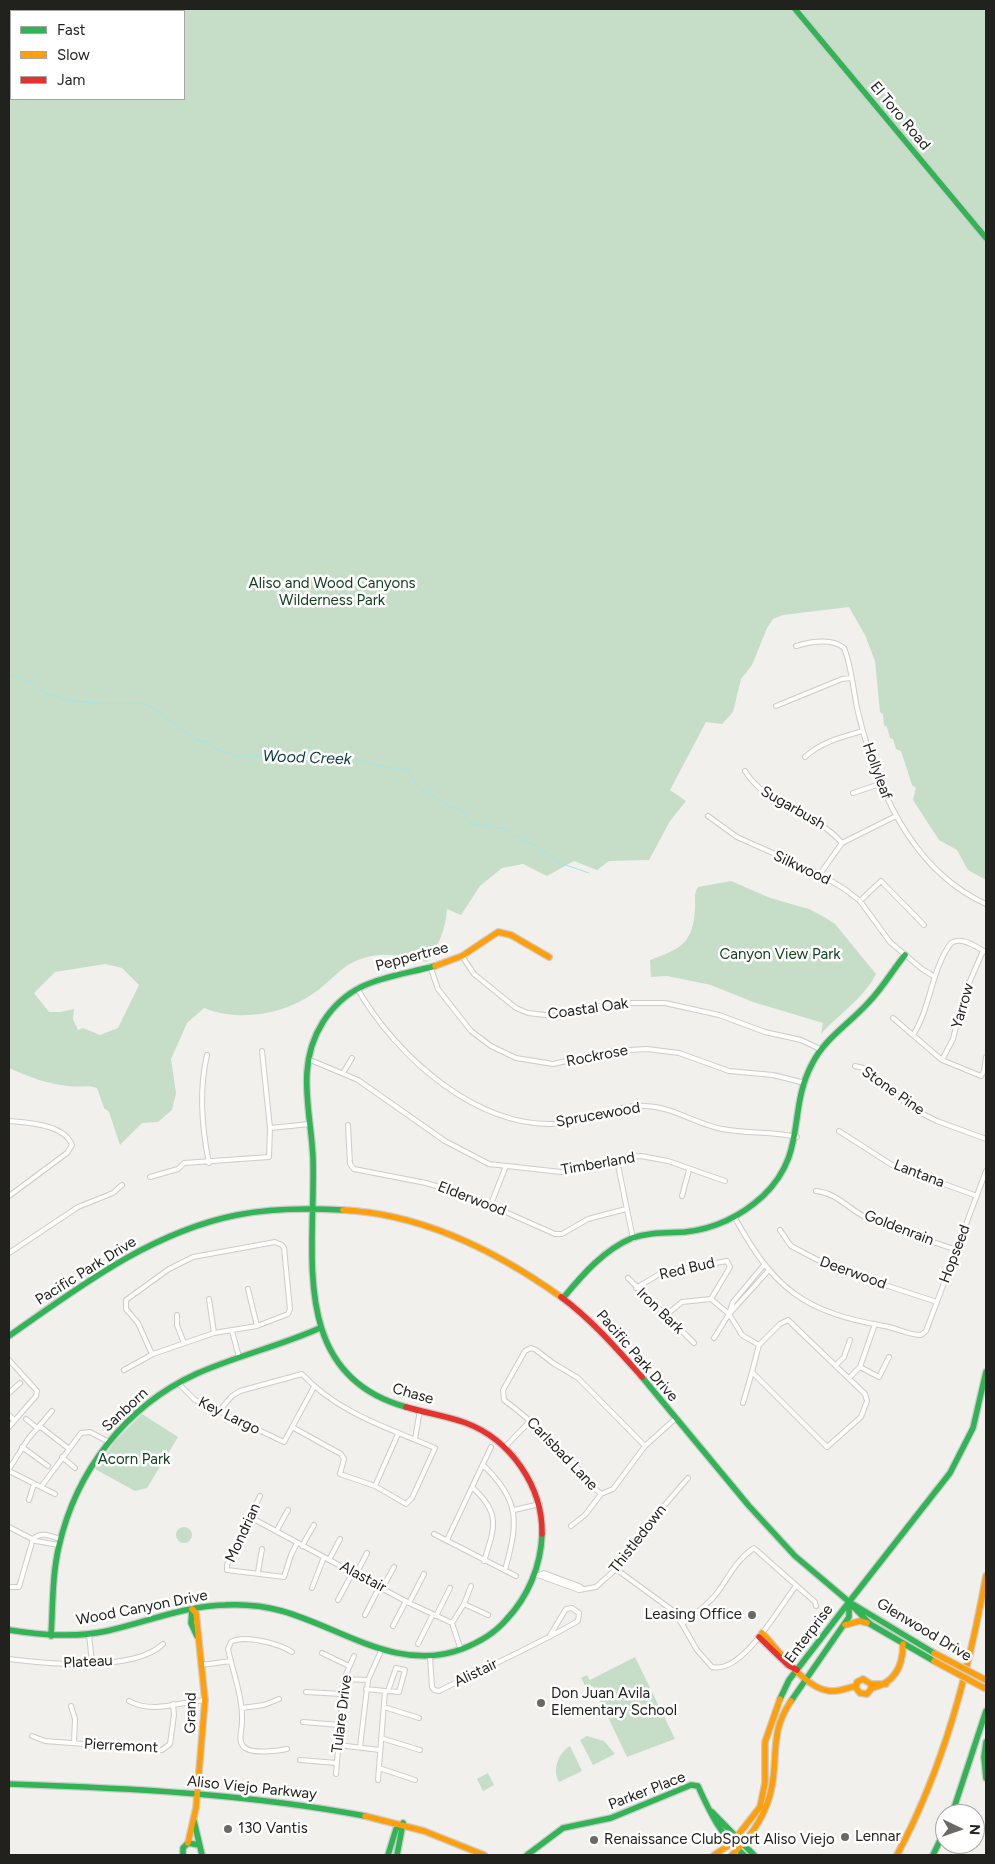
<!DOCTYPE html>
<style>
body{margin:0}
#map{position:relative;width:995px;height:1864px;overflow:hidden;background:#f1f0ec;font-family:Figtree,sans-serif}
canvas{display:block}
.frame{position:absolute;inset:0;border:10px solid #21211e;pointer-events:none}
.legend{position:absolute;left:10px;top:10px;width:175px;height:90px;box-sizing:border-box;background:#fff;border:1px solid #a6a6a5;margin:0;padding:6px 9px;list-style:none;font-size:15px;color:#21211e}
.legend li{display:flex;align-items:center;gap:10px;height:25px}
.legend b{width:25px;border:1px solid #a6a6a5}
.north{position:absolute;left:935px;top:1804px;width:50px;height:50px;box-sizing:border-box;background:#fff;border:1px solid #a6a6a5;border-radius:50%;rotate:93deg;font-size:14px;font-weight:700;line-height:20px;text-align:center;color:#21211e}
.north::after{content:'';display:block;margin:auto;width:18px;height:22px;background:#6a6966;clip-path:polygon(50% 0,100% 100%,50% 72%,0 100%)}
</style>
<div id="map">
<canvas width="995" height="1864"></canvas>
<div class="frame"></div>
<ul class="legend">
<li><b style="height:6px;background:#30b455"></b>Fast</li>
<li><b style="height:6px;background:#ff9f0a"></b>Slow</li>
<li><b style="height:6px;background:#e5322d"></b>Jam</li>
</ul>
<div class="north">N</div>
</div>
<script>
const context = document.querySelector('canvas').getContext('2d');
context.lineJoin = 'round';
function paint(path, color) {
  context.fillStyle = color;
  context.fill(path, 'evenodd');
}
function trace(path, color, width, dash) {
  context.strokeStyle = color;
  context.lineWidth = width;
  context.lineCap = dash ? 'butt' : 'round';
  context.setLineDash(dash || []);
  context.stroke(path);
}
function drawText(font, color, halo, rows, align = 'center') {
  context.font = font + ' Figtree,sans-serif';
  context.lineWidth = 5;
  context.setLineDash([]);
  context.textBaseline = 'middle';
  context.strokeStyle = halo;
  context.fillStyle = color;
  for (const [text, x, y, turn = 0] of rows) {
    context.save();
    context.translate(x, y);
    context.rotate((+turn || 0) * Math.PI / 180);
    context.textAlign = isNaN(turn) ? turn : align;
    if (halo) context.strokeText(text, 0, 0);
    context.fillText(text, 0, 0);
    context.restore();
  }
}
paint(new Path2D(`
 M9 9H986V880L968 870 957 850 939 840 913 800 916 788 912 785 901 751 896 749 893 739 890 738 887 727 884 725 883 714 880 712 875 661 865 635 849 607 783 615 773 619 767 628 752 665 741 679 733 712 722 724 706 722 670 790 686 801 670 821 649 860 609 861 597 870 574 861 547 876 523 864 502 868 480 886 461 915 447 909C446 928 439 946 427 960L428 962C406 957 386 951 364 958 342 964 332 981 314 993 283 1015 239 1022 204 1008L187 1023 171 1059 176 1093 172 1110 158 1122 142 1123 120 1145 109 1112 104 1108 97 1088C88 1084 79 1088 69 1086 47 1084 29 1077 9 1068ZM11 11H184V99H11ZM105 964 122 968 139 985 118 1028 100 1035 83 1028 78 1030 73 1019 74 1009 60 1012H49L34 993 55 972Z
 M731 881 770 898 809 909 826 918 835 924 876 974C864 998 839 1014 821 1034L823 1023 753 1002 711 985 667 976 651 977 650 960C680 949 693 944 695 909 696 899 693 895 698 887Z
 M142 1414 178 1437 147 1488 135 1491 95 1469 115 1441Z
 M176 1535a8 8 0 1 1 16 0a8 8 0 1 1-16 0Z
 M635 1657 675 1739 627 1757 593 1686 587 1689 581 1678 587 1675 590 1680Z
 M587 1736 604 1741 615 1754 593 1765 580 1740Z
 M570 1746 582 1771 559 1782C552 1770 558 1753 570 1746Z
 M488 1773 494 1785 483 1791 477 1779Z`), '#c6ddc8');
trace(new Path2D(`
 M9 675C29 676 30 686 46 693 74 705 112 704 142 703L151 707 195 739 206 742 215 749 241 757 296 755 319 761 355 759 388 768H406L418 786 451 807 460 809 472 824 506 829 514 836 535 845 560 863 589 873`), '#a2e6e9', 1);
const street = new Path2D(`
 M796 646C810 642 832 638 844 648 852 667 853 691 858 712 876 787 911 870 986 904
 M776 706 842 679 851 678
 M805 757C821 742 842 737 863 731
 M745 771C768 808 812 809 842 843
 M853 793 880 784
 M708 816 737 837 820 874 846 890 860 901 890 942 922 969 935 977
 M820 874 842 843 896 816
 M860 901 881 881 924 925
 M462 956 474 974 516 1008 528 1013 554 1016 614 1003H665L719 1015 765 1032 801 1040 820 1049
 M430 966 438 989 471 1031 491 1046 516 1058 553 1064 612 1051 647 1049 679 1053 729 1071 773 1075 805 1083
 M357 988C396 1057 481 1133 565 1123 593 1120 618 1104 646 1106 673 1107 696 1124 722 1129 747 1134 772 1131 797 1137
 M893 1018 942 1060 981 1076 984 1071 986 1057
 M913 1035C931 1007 931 970 951 943 962 936 976 947 986 952
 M207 1055C199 1089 202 1129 209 1163
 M308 1059 358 1080 445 1141 489 1164 561 1172 581 1170 630 1157 641 1156 668 1161 725 1181
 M942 1060 953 1039 963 997 983 951
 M855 1066 863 1068 913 1109 937 1121 986 1139
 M343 1073 352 1058
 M9 1121C28 1123 64 1124 72 1145L67 1153 9 1196
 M348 1125 350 1164 354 1169 426 1183 467 1195 555 1234H562L588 1219 626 1209
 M270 1128 310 1124
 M839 1131 892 1165 977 1196
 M617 1160 633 1239
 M150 1177 178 1169 184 1163 269 1157 270 1128 262 1051
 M816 1191C838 1193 850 1211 869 1219 897 1231 928 1240 957 1250
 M682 1196 689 1170
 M491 1204 506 1166
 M735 1218C774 1289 804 1312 884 1326 897 1328 908 1335 921 1335L926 1331 986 1171
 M780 1230 791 1246 833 1268 937 1302
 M275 1242 282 1245 284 1248 290 1309 288 1314 257 1326 214 1333 153 1354 151 1352 138 1323 126 1309V1300L169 1269 193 1257Z
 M9 1253 78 1207 113 1193 122 1185
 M628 1278 694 1343
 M636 1288 663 1272 727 1261 730 1267 711 1299
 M248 1289 257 1326
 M209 1299 214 1333
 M731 1312 769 1270
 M177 1315V1325L184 1343
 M665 1316 682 1302 711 1299 729 1314 742 1335 759 1345 780 1324 788 1320 865 1394 867 1401 861 1417 827 1447 752 1372 759 1345
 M232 1331 239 1357
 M714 1338 729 1314 733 1302 764 1265
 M9 1360 37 1391 36 1396 9 1427
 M836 1365 844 1357 850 1340
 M860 1367 879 1377 889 1357
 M124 1370 153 1354
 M849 1378 860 1367 875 1324
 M179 1384 195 1400 284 1442 314 1387
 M9 1393 20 1383
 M743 1403 752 1372
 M218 1412 232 1396 240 1391 302 1374C338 1413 388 1428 435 1448L412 1498 406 1504 375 1486 340 1474 344 1459 341 1454 292 1427
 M9 1415 14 1420
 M26 1419 36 1427 42 1428 68 1448
 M415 1439 420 1410
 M506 1446 531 1420
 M22 1447 48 1466
 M62 1457 75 1468
 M483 1465C521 1501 518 1523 505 1570
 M9 1469 28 1439 52 1411
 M9 1471 55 1494
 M375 1486 398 1434
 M41 1487 81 1433 90 1432 109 1442
 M472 1487C501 1513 495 1527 484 1561
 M601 1494C590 1485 587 1477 578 1468 555 1443 531 1420 504 1400L503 1390 525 1351 531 1348 536 1350 553 1363 578 1378 645 1446
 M260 1496 227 1565V1570L284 1577 291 1555 297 1543
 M29 1500 34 1484
 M514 1510 540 1504
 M250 1517 409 1603 452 1623 461 1650
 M571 1526 585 1515 601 1494 613 1489 645 1446 675 1419
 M9 1527 36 1541 59 1545
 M277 1530 288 1510
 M434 1534 516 1576
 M447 1540 491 1447
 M302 1546 314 1525
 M329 1560 340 1539
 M616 1569 672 1610 682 1624
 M258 1572 262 1549
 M356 1574 367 1553
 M535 1574 579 1590 596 1587 616 1569 651 1521 688 1478
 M539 1575 544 1573 579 1586 583 1589
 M796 1586C779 1607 743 1674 712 1667L697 1650 682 1624C695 1614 707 1606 717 1593 729 1577 736 1560 754 1548L755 1549 815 1602 816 1606
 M9 1587H19L33 1539C41 1531 51 1536 60 1539
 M383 1587 394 1567
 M312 1588 324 1557
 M338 1600 353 1572
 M409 1603 424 1574
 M464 1604 471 1586
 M365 1615 380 1586
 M436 1616 450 1588
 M452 1623 464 1604 488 1615
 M393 1626 406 1601
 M89 1634 92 1663
 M418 1644 433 1614
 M322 1653 349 1666
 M430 1657 432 1687 434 1690 439 1691C485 1668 533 1647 578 1621L579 1613 572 1608 566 1609 549 1637
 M9 1659C47 1664 134 1672 163 1644
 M201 1665 231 1661
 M344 1679 368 1680
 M366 1689 385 1691
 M306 1692 342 1694
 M129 1701C152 1714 180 1702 205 1700
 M71 1706 75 1719 74 1743
 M384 1707 419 1718
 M242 1708 264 1705 279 1699
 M303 1722 340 1725
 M32 1736 45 1741 162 1750 170 1744 174 1715 173 1704
 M381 1738 420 1750
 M338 1745 380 1750
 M360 1747 368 1680 381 1651
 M287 1749C278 1751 253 1754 245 1748 237 1742 242 1730 242 1722 243 1697 233 1673 228 1649L231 1642C244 1634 280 1644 292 1652
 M300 1760 337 1763
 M379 1768 415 1780
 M336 1774 344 1679 354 1656
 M378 1780 385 1691H388L396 1668 405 1670 399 1692 388 1691`);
const fast = new Path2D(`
 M795 9 986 238
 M564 1297C583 1274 604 1250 632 1238 649 1232 667 1233 685 1232 714 1229 741 1216 763 1196 808 1153 787 1111 812 1064 825 1038 849 1024 868 1003 882 989 892 971 905 955
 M9 1336C79 1287 151 1232 237 1215 272 1208 307 1208 343 1210
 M642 1377 749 1506 795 1556 847 1600 870 1624 934 1661
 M406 1407C287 1374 316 1251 313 1158 311 1111 295 1066 323 1022 351 978 390 978 435 966
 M849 1602 950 1473 973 1428 986 1372
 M851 1603 934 1653
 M192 1609 191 1623 197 1636
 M9 1630C42 1635 74 1638 107 1631 147 1622 184 1606 225 1605 244 1604 264 1606 282 1611 342 1628 398 1673 462 1649 480 1642 494 1634 506 1620 528 1597 541 1566 542 1534
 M51 1636C53 1606 52 1575 59 1546 76 1471 126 1406 196 1374 236 1356 280 1346 320 1328
 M780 1699 789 1680 849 1602
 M791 1701 849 1617V1602
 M986 1742 984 1757 986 1778
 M9 1784C128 1788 248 1794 365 1816
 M712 1812 754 1855
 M952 1814 986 1711
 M194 1821 202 1855
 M183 1855V1848L188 1843 199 1845
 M388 1855 396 1829 403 1823
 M397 1855 403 1823
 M527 1855 563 1828 611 1818 691 1785 698 1786C710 1813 721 1836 744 1855
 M933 1855 945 1830`);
const slow = new Path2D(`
 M435 966 462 956 498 932 511 935 549 957
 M343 1210C422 1214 498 1252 561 1297
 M845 1625 860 1621 867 1623
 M762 1633C779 1650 804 1688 829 1691 838 1692 847 1688 856 1686
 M871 1684V1689L867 1694 860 1693 856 1688 857 1682 863 1679 871 1684H886
 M872 1688C895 1683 903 1666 903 1644
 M365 1816 424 1831 484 1855
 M188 1843 196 1808 205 1700 196 1613 192 1609
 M714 1855 731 1844 760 1807 765 1783V1742L780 1699
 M732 1855C751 1837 767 1813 772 1786 778 1753 770 1732 791 1701
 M897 1855C944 1767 968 1674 986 1576`);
const jam = new Path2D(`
 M561 1297C591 1319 617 1349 642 1377
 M406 1407C426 1413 447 1416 466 1423 511 1440 543 1487 542 1534
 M759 1637 788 1665 797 1670`);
trace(street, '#cdccca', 6);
trace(fast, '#cdccca', 8);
trace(slow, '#cdccca', 8);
trace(jam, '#cdccca', 8);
trace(street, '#fdfdfc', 4);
trace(fast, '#30b455', 5.5);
trace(slow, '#ff9f0a', 5.5);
trace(jam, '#e5322d', 5.5);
const slowBridge = new Path2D(`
 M934 1653 986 1680
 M934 1661 986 1689`);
trace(slowBridge, '#cdccca', 8, []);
trace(slowBridge, '#ff9f0a', 5.5);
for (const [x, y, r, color] of [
 [752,1615,5,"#6a6966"],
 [541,1703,5,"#6a6966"],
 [228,1829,5,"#6a6966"],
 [845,1837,5,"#6a6966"],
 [594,1840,5,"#6a6966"]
]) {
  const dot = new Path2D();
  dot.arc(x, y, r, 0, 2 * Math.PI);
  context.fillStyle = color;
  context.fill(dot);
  trace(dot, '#fff', 2);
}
drawText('15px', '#21211e', '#fff', [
 ["El Toro Road",900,116,50],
 ["Hollyleaf",877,771,70],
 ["Sugarbush",793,808,30],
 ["Silkwood",802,868,25],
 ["Peppertree",412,957,-15],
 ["Yarrow",963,1006,-74],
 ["Coastal Oak",588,1009,-8],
 ["Rockrose",597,1056,-11],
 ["Stone Pine",893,1091,35],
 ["Sprucewood",598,1115,-10],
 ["Timberland",598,1164,-10],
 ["Lantana",919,1174,21],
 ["Elderwood",472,1199,21],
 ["Goldenrain",899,1228,21],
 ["Hopseed",955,1254,-69],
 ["Red Bud",687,1269,-13],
 ["Pacific Park Drive",86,1271,-32],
 ["Deerwood",853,1273,20],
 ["Iron Bark",660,1311,44],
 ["Pacific Park Drive",637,1356,49],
 ["Chase",413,1394,16],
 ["Sanborn",125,1410,-43],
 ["Key Largo",229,1416,26],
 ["Carlsbad Lane",562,1454,46],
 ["Mondrian",243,1533,-65],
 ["Thistledown",638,1539,-52],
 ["Alastair",363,1577,28],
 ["Wood Canyon Drive",142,1608,-11],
 ["Glenwood Drive",924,1630,31],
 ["Enterprise",809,1634,-53],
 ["Plateau",88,1662,-3],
 ["Alistair",476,1673,-26],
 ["Grand",191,1713,-89],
 ["Tulare Drive",342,1714,-83],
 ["Pierremont",121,1746,3],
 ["Aliso Viejo Parkway",252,1788,6],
 ["Parker Place",647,1791,-21]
]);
drawText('15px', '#144020', '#fff', [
 ["Aliso and Wood Canyons",332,584],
 ["Wilderness Park",332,601],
 ["Canyon View Park",780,955],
 ["Acorn Park",134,1460]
]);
drawText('15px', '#21211e', '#fff', [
 ["Leasing Office",742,1615,"right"],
 ["Don Juan Avila",551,1694],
 ["Elementary School",551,1711],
 ["130 Vantis",238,1829],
 ["Lennar",855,1837],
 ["Renaissance ClubSport Aliso Viejo",604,1840]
], 'left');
drawText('italic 16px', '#0b3b3e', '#fff', [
 ["Wood Creek",307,758,2]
]);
</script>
